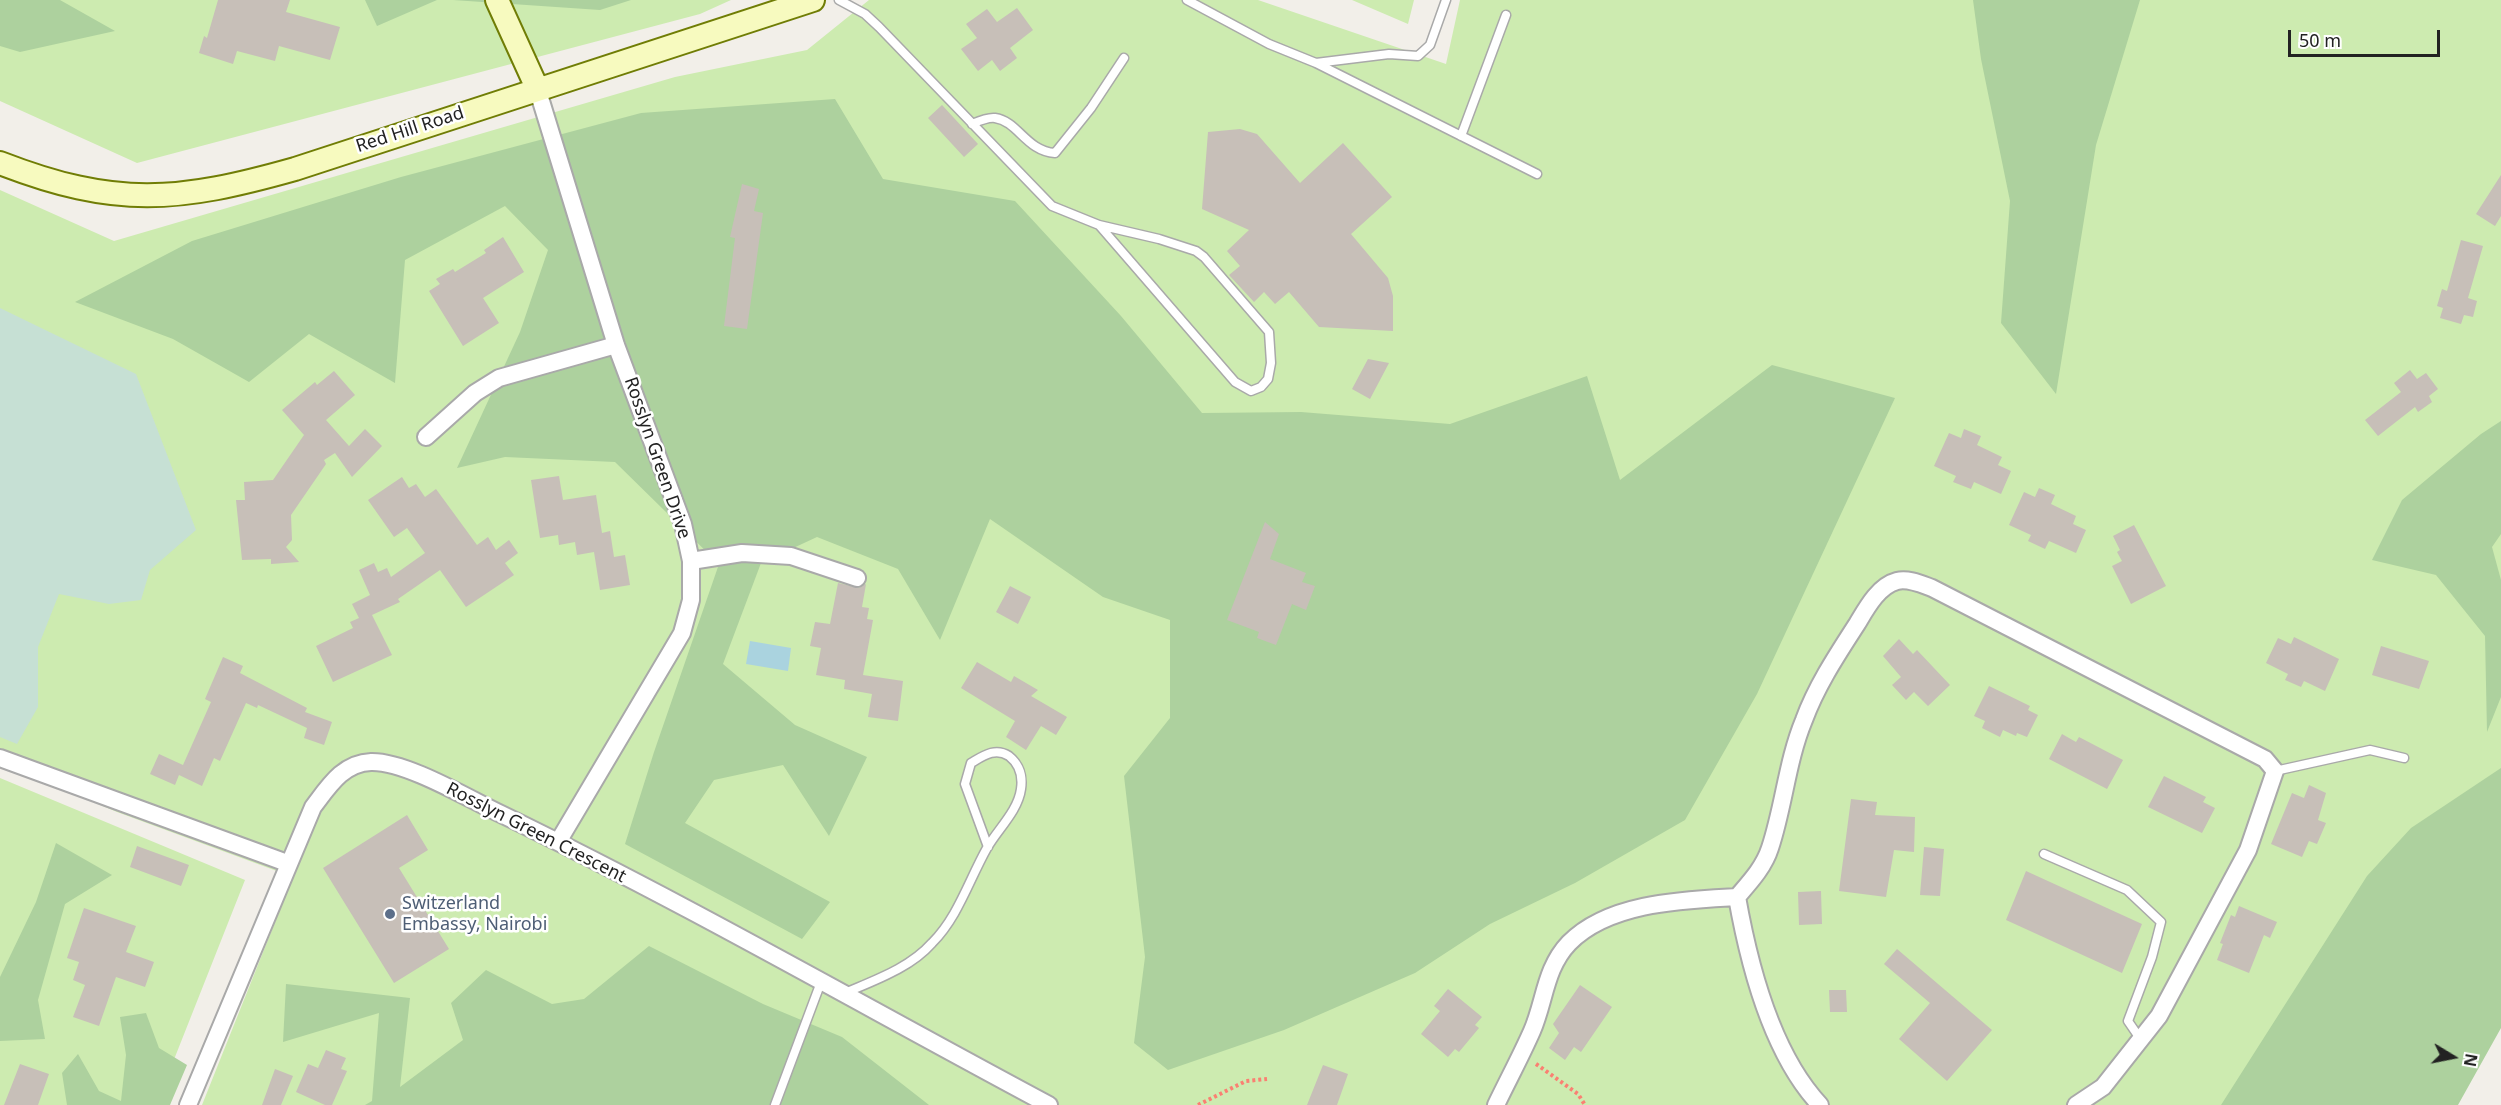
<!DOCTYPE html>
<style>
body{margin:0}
#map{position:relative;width:2501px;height:1105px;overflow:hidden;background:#f2efe9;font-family:"Noto Sans",sans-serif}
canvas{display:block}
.north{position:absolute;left:2423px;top:1027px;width:60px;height:60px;-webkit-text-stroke:4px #fff;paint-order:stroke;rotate:100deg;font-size:16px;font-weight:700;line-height:24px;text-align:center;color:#222}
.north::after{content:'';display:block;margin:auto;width:21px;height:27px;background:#222;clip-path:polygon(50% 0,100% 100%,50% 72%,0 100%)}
.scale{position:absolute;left:2288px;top:30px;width:152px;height:27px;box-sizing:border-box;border:3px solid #222;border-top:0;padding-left:8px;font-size:18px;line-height:21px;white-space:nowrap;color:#222;-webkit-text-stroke:4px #fff;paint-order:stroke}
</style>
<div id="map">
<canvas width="2501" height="1105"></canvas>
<div class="north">N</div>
<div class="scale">50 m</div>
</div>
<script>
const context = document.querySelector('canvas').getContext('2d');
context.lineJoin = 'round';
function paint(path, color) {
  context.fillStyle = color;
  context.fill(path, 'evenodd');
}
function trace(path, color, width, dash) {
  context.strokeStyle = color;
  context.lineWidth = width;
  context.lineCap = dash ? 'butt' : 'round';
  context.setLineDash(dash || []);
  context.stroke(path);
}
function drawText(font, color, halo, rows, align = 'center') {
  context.font = font + ' "Noto Sans",sans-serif';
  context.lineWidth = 5;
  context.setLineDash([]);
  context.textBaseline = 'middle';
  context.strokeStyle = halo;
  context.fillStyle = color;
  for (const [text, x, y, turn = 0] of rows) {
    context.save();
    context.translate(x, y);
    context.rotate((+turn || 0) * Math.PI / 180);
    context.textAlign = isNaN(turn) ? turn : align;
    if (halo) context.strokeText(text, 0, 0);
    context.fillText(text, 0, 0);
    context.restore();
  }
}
paint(new Path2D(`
 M0 0H731L700 14 137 163 0 101Z
 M869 0H1258L1446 64 1460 0H2501V896L2321 1105H202L293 877 117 812 0 763V190L114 241 675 77 807 50Z
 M1352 0H1414L1408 24Z
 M0 778 245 880 156 1105H0Z`), '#cdebb0');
paint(new Path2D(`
 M0 0H60L115 31 20 52 0 46Z
 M365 0H437L377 26Z
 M453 0H631L600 10Z
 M1973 0H2140L2096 145 2056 394 2001 323 2010 201 1981 59Z
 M835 99 883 179 1015 201 1121 316 1202 413 1301 412 1450 424 1587 376 1620 480 1772 365 1895 398 1757 694 1685 820 1575 883 1490 924 1415 973 1284 1030 1168 1070 1134 1043 1145 957 1124 776 1170 718V620L1103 597 990 519 940 640 898 569 817 537 761 563 723 664 795 725 867 757 829 836 783 765 714 780 685 823 830 902 802 939 625 844 654 752 719 564 615 462 505 457 457 468 520 332 548 250 505 206 405 260 395 383 309 334 249 382 173 339 75 302 192 241 401 177 641 113Z
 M2501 421V534L2492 547 2501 580V697L2487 732 2485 636 2436 575 2372 560 2402 500 2481 434Z
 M2501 768V1028L2458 1105H2221L2367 876 2411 828Z
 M56 843 112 875 65 904 38 1000 45 1039 0 1041V977L36 902Z
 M649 946 763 1004 842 1037 929 1105H365L372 1101 379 1013 283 1042 286 984 410 998 400 1087 463 1040 451 1003 486 970 552 1004 584 999Z
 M146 1013 159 1048 187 1065 170 1105H67L62 1073 78 1054 99 1091 121 1101 126 1055 120 1017Z`), '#add19e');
paint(new Path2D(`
 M0 308 136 374 196 530 150 570 141 600 109 604 59 594 38 647V707L17 744 0 737Z`), '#c6e0d4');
paint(new Path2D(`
 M750 641 791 648 788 671 746 664Z`), '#aad3df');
paint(new Path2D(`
 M218 0H290L286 12 340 27 330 60 279 46 275 61 237 51 233 64 199 53 204 36 207 38Z
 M1017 8 1033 30 1010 48 1017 58 1000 71 992 60 978 71 961 49 977 38 966 24 987 9 997 22Z
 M942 105 978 144 964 157 928 118Z
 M1240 129 1257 134 1300 183 1343 143 1392 197 1351 234 1388 278 1393 296V331L1319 327 1289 292 1275 304 1264 292 1254 302 1229 275 1240 266 1227 251 1249 230 1202 209 1208 132Z
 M2501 175V216L2495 226 2476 214Z
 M742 184 759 189 754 211 763 213 747 329 724 326 735 238 730 237Z
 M503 237 524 272 483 298 499 323 463 346 429 291 440 284 436 279 453 269 455 272 486 253 484 250Z
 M2461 240 2483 246 2468 298 2477 301 2473 317 2464 315 2461 324 2440 318 2443 308 2437 306 2442 289 2447 291Z
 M1368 359 1389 363 1370 399 1352 389Z
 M2410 370 2417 379 2426 373 2438 389 2429 396 2432 402 2418 412 2415 407 2378 436 2365 420 2401 392 2394 383Z
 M334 371 355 395 326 420 349 446 365 429 382 446 352 477 335 453 324 460 326 464 291 515 292 540 286 547 299 562 271 564V559L242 560 236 500H245L244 482 273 480 304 435 282 410 315 382 317 385Z
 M1964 429 1981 436 1977 445 2002 457 1998 465 2011 471 2001 494 1974 482 1971 489 1953 482 1956 476 1934 466 1949 433 1961 438Z
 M559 476 563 500 596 495 602 533 610 531 614 557 625 555 630 585 600 590 594 552 577 555 575 542 559 545 558 535 540 538 531 480Z
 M402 477 409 488 416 484 425 497 436 489 477 545 488 537 496 550 509 540 518 553 505 563 514 575 466 607 440 570 398 599 400 602 372 615 392 655 333 682 316 646 353 628 350 622 359 618 352 604 370 595 359 570 374 563 378 572 387 568 391 577 425 553 407 528 394 537 368 500Z
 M2039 488 2055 495 2051 504 2076 516 2073 524 2086 530 2076 553 2049 541 2045 549 2028 541 2031 535 2009 525 2024 492 2035 497Z
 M1265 522 1279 534 1270 559 1306 573 1302 582 1315 586 1306 610 1292 604 1276 645 1257 638 1259 632 1227 620Z
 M2134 525 2166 586 2131 604 2112 566 2122 561 2117 552 2120 550 2113 536Z
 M838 583 859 588 866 584 862 607 869 608 867 619 873 620 863 675 903 681 898 721 868 717 872 694 844 689 845 680 816 675 821 648 810 646 815 622 830 624Z
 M1010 586 1031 597 1018 624 996 612Z
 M2294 637 2339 659 2325 691 2304 681 2301 687 2285 680 2288 674 2266 663 2278 638 2291 644Z
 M1899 639 1913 654 1917 650 1950 685 1928 706 1914 692 1906 700 1892 685 1901 677 1883 656Z
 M2381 646 2429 661 2419 689 2372 675Z
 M223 657 243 666 240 673 307 708 305 712 332 722 324 745 304 738 307 728 258 705 257 708 246 703 220 761 214 758 202 786 179 775 175 785 150 774 159 754 183 765 211 702 205 699Z
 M977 662 1011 682 1014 676 1038 690 1031 696 1067 717 1056 735 1041 726 1026 750 1006 737 1015 721 961 688Z
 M1989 686 2030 706 2028 710 2038 715 2027 737 2017 733 2016 736 2003 730 2000 737 1982 728 1985 721 1974 716Z
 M2062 734 2076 742 2079 737 2123 760 2107 789 2049 759Z
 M2164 776 2206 797 2203 802 2215 808 2202 833 2148 807Z
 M2309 785 2326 793 2318 820 2326 823 2317 844 2309 841 2302 857 2271 844 2292 793 2304 798Z
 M1851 799 1877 802 1875 815 1915 817 1914 852 1894 850 1886 897 1839 891Z
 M407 815 428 850 399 868 449 949 394 983 323 868Z
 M137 846 189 865 181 886 130 867Z
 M1924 847 1944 849 1940 896 1920 895Z
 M2026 871 2142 924 2122 973 2006 920Z
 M1821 891 1822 924 1799 925 1798 892Z
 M2239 906 2277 922 2270 938 2264 935 2249 973 2217 960 2223 944 2220 943 2231 915 2235 917Z
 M84 908 136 926 126 952 154 962 145 987 116 977 99 1026 73 1017 85 985 73 980 79 962 67 958Z
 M1897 949 1992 1030 1947 1081 1899 1039 1930 1003 1884 964Z
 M1580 985 1612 1007 1581 1052 1574 1047 1565 1060 1549 1048 1559 1033 1553 1024Z
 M1448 989 1482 1017 1475 1025 1479 1028 1459 1052 1455 1049 1448 1057 1421 1034 1440 1011 1434 1006Z
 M1829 990H1846L1847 1012H1830Z
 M326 1050 346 1058 341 1069 347 1071 332 1105H325L296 1092 308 1064 318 1068Z
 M20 1064 49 1074 38 1105H4Z
 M1323 1065 1348 1074 1337 1105H1307Z
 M275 1069 293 1076 281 1105H262Z`), '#c7bfb8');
const lane = new Path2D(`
 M839 0 865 14 879 27 1052 206 1099 225 1159 239 1196 251 1204 257 1269 332 1271 363 1268 379 1261 387 1251 391 1235 382 1099 225
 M1187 0 1269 44 1316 63 1389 54 1418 56 1430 45 1446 0
 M1316 63 1537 174
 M972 124C979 121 988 117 995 118 1018 121 1026 151 1055 153L1091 108 1124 58
 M1461 136 1506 15
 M2275 771 2370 750 2404 758
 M2044 854 2127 890 2161 922 2152 957 2128 1021 2141 1040
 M845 993C875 980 910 968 932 943 958 917 969 880 987 848 998 829 1018 811 1021 789 1023 776 1019 764 1009 756 995 747 983 756 971 763L965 784 988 847
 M775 1105 821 982`);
const street = new Path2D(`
 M537 88 616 345 683 524 691 561V600L682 633 558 842
 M426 437 475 393 499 378 616 345
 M691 561 742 553 791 556 857 578
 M0 758 287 863
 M1737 897C1749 965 1772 1054 1820 1105
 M188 1105 313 807C329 786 343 763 371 762 406 761 469 799 501 814 687 904 867 1008 1049 1105
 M1496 1105C1508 1080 1521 1056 1532 1031 1545 1001 1545 968 1569 943 1609 902 1684 900 1737 897 1750 882 1764 867 1770 848 1784 806 1787 761 1804 720 1817 685 1837 655 1857 624 1866 609 1878 586 1897 581 1908 578 1921 584 1932 588L2265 759 2275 771 2248 850 2159 1016 2103 1087 2076 1105`);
const secondary = new Path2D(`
 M497 0 537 88
 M0 163C116 208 178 202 295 169L813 0`);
trace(lane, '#a9a9a9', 11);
trace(street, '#a9a9a9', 20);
trace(secondary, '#707d05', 26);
trace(new Path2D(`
 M1536 1064 1578 1094 1585 1105
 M1198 1105 1246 1081 1267 1079`), '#fa8072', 4, [3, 3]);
trace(lane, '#fff', 8);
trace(street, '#fff', 16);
trace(secondary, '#f7fabf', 22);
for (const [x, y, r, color] of [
 [390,914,6,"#5c6f8a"]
]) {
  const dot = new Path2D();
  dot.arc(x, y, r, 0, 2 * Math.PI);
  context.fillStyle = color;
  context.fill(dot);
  trace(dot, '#fff', 2);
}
drawText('18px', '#222', '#fff', [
 ["Red Hill Road",410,130,-18],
 ["Rosslyn Green Drive",657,458,71],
 ["Rosslyn Green Crescent",536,833,27]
]);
drawText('18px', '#4e5e75', '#fff', [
 ["Switzerland",402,904],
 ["Embassy, Nairobi",402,925]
], 'left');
</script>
